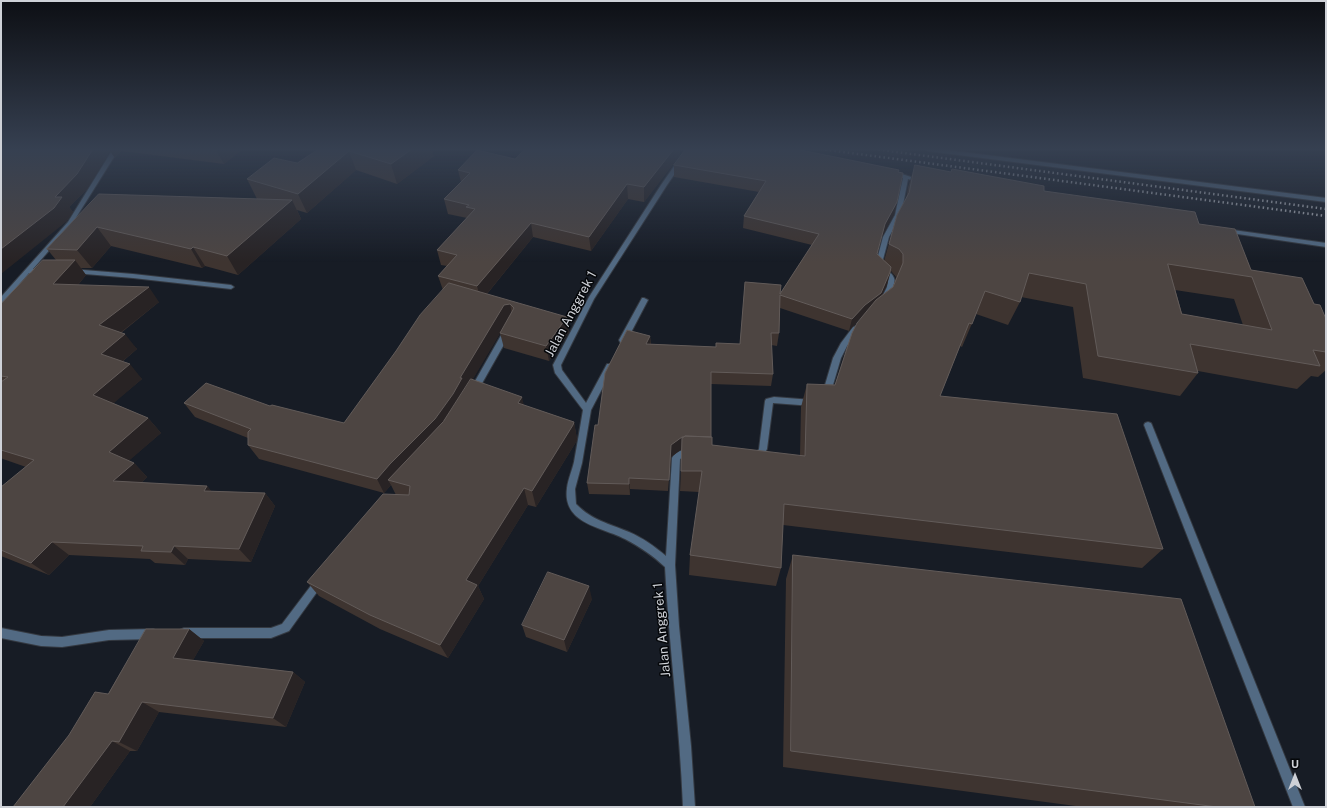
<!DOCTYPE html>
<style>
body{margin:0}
#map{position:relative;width:1327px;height:808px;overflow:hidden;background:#171c25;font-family:"Public Sans",sans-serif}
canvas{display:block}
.frame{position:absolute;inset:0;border:2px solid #ced1d7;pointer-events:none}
.north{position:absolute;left:1275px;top:756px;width:40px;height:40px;-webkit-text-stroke:3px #05070a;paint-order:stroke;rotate:0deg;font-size:11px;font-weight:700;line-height:16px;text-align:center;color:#ced1d7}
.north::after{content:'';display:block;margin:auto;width:14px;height:18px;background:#ced1d7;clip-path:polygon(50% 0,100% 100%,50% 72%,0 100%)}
</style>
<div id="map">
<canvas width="1327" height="808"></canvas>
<div class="frame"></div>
<div class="north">U</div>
</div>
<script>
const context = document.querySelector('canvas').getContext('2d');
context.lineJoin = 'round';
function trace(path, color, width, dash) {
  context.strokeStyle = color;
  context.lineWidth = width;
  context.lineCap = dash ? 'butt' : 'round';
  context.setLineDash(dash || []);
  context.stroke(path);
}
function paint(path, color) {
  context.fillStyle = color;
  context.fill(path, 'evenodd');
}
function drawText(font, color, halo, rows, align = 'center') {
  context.font = font + ' "Public Sans",sans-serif';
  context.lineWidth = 3;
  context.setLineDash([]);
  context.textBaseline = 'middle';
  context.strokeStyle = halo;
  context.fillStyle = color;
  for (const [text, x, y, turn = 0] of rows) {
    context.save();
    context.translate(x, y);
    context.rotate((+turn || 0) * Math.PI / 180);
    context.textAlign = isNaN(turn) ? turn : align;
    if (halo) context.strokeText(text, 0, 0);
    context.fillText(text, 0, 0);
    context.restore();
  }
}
const street = new Path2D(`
 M113 149H119L72 224 33 269H45V273H29L3 303H1V297L68 222Z
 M686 149H692L667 185 594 299 561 365 562 370 586 403 607 364H613L614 366 591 410 582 463 575 489 576 504C593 521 608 523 629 532 643 538 654 546 666 556L672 458C677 449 685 449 694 452L695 454 694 456 684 457 680 459 675 565 679 626 691 746 695 807H683C680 727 669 647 665 567 652 555 642 548 625 539 602 527 562 524 567 488 568 479 572 471 574 462 577 445 580 428 583 410L555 373 553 365 589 297 661 185Z
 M925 149H939L1326 198V202L928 151Z
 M893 171 923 181 920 183 908 179 901 215 889 237 881 267C886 270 892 272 894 278 897 285 891 298 885 301L881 299 887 287 888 278 875 267 883 237 895 215 903 178 891 174 890 173Z
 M1226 229 1326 243V247L1224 232V230Z
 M71 269 133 274 231 285 234 287 231 289 133 278 73 273 70 271Z
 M642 298H644L648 300 626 342H620L619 340Z
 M856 326 860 329 847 346 841 358 830 395 829 397H823L822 395 833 358 841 343 853 327Z
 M507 329 511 332 476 394H470L469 392 470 390 504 330Z
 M774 397 813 400 816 401 817 403 816 405 813 406 773 403 767 449 763 456 754 459 751 458 750 456 751 454 757 452 759 449 765 401 766 399Z
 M1148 422 1151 423 1152 425 1305 807H1293L1144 425 1145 423Z
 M319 578 322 579 324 582 322 585 289 631 271 638H184L180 636 179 633 180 630 184 628H271L282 624 316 579Z
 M1 628 41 636 62 637 109 630 153 629 157 631 158 634 157 637 153 639 109 640 62 647 41 646 1 638Z`);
trace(street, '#343941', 2);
paint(street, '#526a83');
trace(new Path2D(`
 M821 149 1326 216
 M874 149 1326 209`), '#acafb6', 2.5, [1.5, 3]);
paint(new Path2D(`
 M1 149H243L224 164 121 151 115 158 110 151 87 189 69 207 73 212 66 222Z
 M319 149 434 156 397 184 356 170 307 213 297 210 301 219 238 275 205 266 202 268 111 246 92 268H81L86 275 78 285 159 302 121 333 137 349 122 362 142 379 113 403 148 418 161 433 128 461 134 463 147 477 141 483 207 486 211 491 265 493 275 506 251 562 188 559 185 565 155 563 150 559 69 555 49 575 1 556V487L26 467 3 459 1 458V304L56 260 47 249 99 194 259 199H257L247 179 297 163Z
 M525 149H680V155L644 202 628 199 591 251 533 237 487 294 569 332 549 361 504 348 500 333 472 380 524 405 574 422 577 439 576 442 536 507 528 505 478 586 484 599 448 658 380 629 319 596 307 582 396 495 391 485 384 493 259 459 248 445V438L195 417 184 403 270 406 344 423 443 290 438 276 447 266 441 265 437 250 467 218 448 214 444 199 461 182 458 170 515 159Z
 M674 165 898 172 897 202 894 214 882 236 877 254 884 261 897 215 906 199 908 187 915 165 1044 191 1199 224 1251 270 1314 304 1326 319V370L1318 377 1311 376 1297 389 1198 371V373L1180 396 1083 378 1073 307 1021 297 1020 302 1008 325 976 314 962 347 960 346 940 396 1163 549 1142 568 783 525 781 568 776 586 689 575 690 555 699 492 680 491 682 449 671 457 668 491 630 489V495L589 494 587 483 598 425 650 336 651 344 715 347 740 344 745 282 780 294 812 245 743 228 744 216 759 192 674 177ZM891 271 896 277 895 280 893 287 881 296 887 285ZM1175 290 1234 299 1243 325 1182 314ZM780 308 849 331 861 317 863 315 835 385 807 384 801 407 800 456 712 445 711 437V384L771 386 773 374 771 345 777 346 779 333Z
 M793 555 1255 807H1083L783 767 786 579Z
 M592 599 567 652 526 637 522 625Z
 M189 629 204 641 193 660 293 672 305 682 286 727 159 712 137 751H130L90 807H13L108 694Z`), '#3e3430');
paint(new Path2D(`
 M93 149H120L121 151 115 158 110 151 87 189 69 207 73 212 66 222 1 274V249L55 197Z
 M218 149H243L224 164 216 150Z
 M412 149H432L434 156 397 184 391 164Z
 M674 149H680V155L644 202V187Z
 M349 151 356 170 307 213 298 194Z
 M627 184 628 199 591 251 589 237Z
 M292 200 301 219 238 275 227 256Z
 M897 202 894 214 882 237 885 224Z
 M531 223 533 237 481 301 477 286Z
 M97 227 111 246 92 268 77 250Z
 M193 247 205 266 202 268 191 249Z
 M75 260 86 275 66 299 53 284Z
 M890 272 887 285 877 305 861 317 849 331 852 319Z
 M149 287 159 302 111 340 99 325Z
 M510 304 513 319 508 320 466 391 458 408 388 480 391 485 384 493 377 479 460 378 504 305Z
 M567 317 569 332 549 361 546 346Z
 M125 334 137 349 113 369 101 354Z
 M650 336 651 348 646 344Z
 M130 364 142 379 107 409 93 395Z
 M522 397 526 414 518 403Z
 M148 418 161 433 123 466 109 452Z
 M574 422 577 439 576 442 536 507 532 491Z
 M682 437V449L671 457 668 491 669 480 671 445Z
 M134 463 147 477 128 495 113 481Z
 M629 478 630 489V495L629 484Z
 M207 486 219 500 204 491Z
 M524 488 528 505 478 586 484 599 448 658 440 645 466 580Z
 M265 493 275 506 251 562 239 549Z
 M52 542 69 555 49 575 31 563Z
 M174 546 188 559 185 565 171 552Z
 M589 586 592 599 567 652 564 640Z
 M189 629 204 641 188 669 173 658Z
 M293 672 305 682 286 727 273 718Z
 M142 702 159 712 137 751 119 742Z
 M112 741 130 751 90 807H63Z`), '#282324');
const building = new Path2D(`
 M1 149H93L77 174 55 197H62L54 208 1 249Z
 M206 149H218L216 150Z
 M319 149H412L391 164 349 151 298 194 247 179 274 158 297 163Z
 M525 149H674L644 187 627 184 589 237 531 223 477 286 438 276 457 255 437 250 475 209 466 207 469 205 444 199 470 173 458 170 477 150 515 159Z
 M686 149H796L899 170 898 172 903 173 897 202 885 224 877 254 891 267 890 272 881 293 865 305 852 319 780 295 779 333H771L773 374 711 372V437L685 436 684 437H682L671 445 669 480 629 478V484L587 483 595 425H598L605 373 627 330 650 336 646 344 716 347V343L740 344 745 282 781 285 780 294 819 234 744 216 766 181 674 165Z
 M915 165 951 172 952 169 1044 186V191L1195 212 1199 224 1235 229 1251 270 1302 278 1314 304 1320 305 1326 319V352L1313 350 1320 366 1190 344 1198 373 1098 356 1086 284 1029 273 1020 302 985 291 972 324 969 323 940 396 1117 414 1163 549 784 504 781 568 690 555 702 471H681L682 438 685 436 712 437V445L805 456 807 384 835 385 852 333 857 323 876 300 893 287 903 263V254L899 249 889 244 897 215 909 193ZM1168 264 1252 277 1272 330 1182 314Z
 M99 194 292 200 227 256 193 247 191 249 97 227 77 250 47 249Z
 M43 260H75L53 284 149 287 99 325 125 334 101 354 130 364 93 395 148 418 109 452 134 463 113 481 207 486 204 491 265 493 239 549 174 546 171 552 141 551 143 546 52 542 31 563 1 550V487L34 460 1 450V382L8 377 1 376V304Z
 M449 283 567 317 546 346 500 333 514 308 510 304 504 305 460 378H462L453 394 435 419 390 464 377 479 248 445V432L251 429 184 403 206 383 270 406 272 405 344 423 396 351 420 315Z
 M471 379 522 397 518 403 574 422 573 425 532 491 524 488 466 580 477 585 440 645 370 615 307 582 383 494 409 495 410 486 388 480 443 422Z
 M793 555 1181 599 1255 807H1217L791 751Z
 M548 572 589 586 564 640 522 625Z
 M146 629H189L173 658 293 672 273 718 142 702 119 742 112 741 63 807H13L69 735 95 692 108 694Z`);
paint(building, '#4d4542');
trace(building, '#625b59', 1);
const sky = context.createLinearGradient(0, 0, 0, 262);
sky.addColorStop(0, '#0d0f14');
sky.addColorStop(0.57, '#364051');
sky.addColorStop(1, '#36405100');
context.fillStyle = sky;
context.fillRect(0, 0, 1327, 262);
drawText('13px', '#ced1d7', '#05070a', [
 ["Jalan Anggrek 1",571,314,-62],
 ["Jalan Anggrek 1",662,630,-95]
]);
</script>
